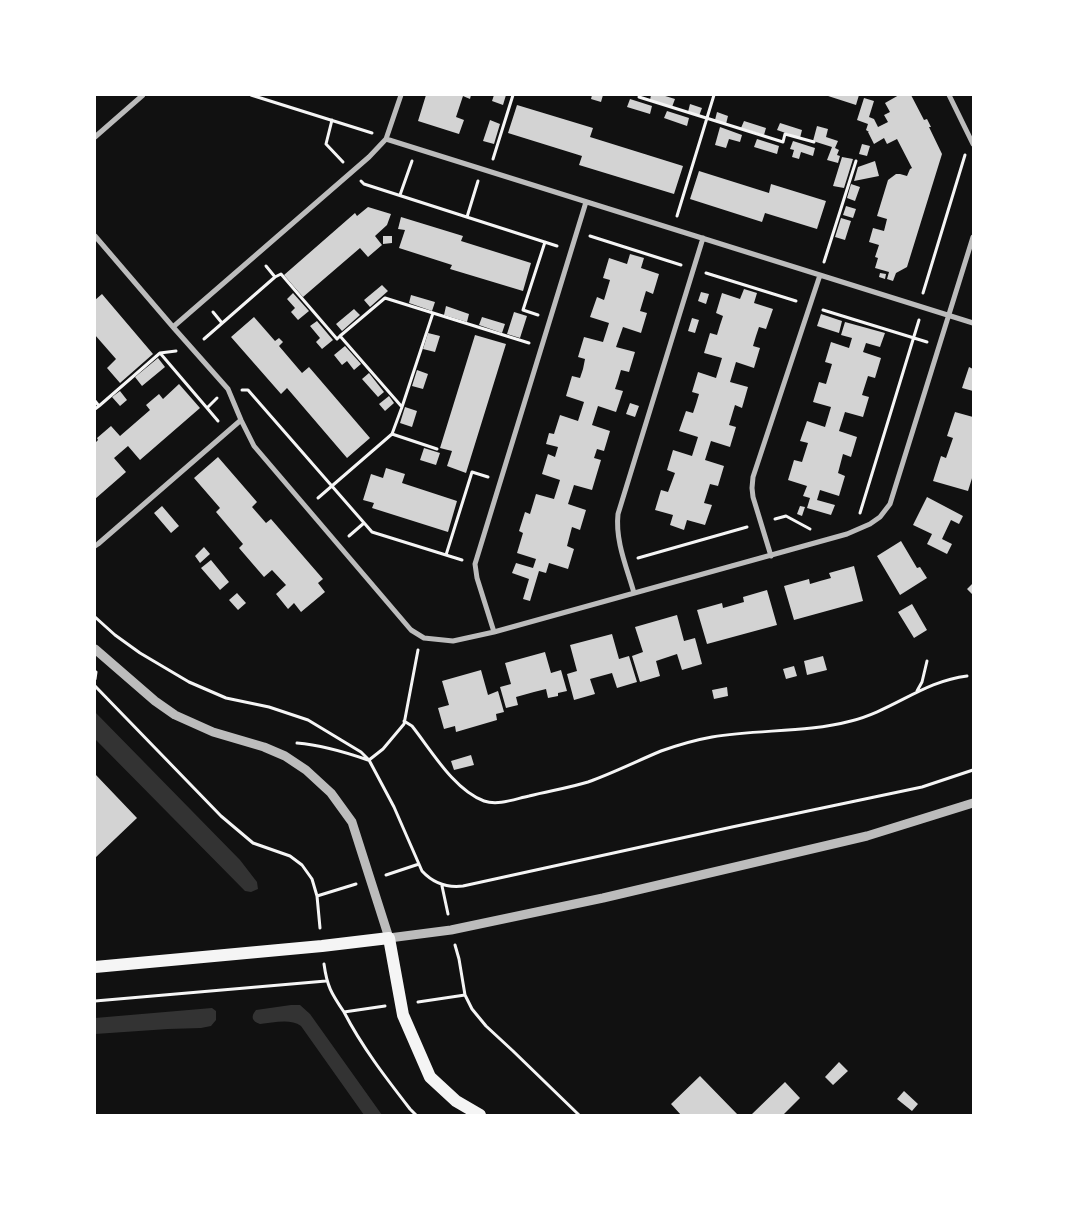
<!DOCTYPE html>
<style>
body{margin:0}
#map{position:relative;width:1068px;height:1210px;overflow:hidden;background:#111;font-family:"IBM Plex Serif",serif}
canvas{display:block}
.frame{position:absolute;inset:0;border:96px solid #fff;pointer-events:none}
</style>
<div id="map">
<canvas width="1068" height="1210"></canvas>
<div class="frame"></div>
</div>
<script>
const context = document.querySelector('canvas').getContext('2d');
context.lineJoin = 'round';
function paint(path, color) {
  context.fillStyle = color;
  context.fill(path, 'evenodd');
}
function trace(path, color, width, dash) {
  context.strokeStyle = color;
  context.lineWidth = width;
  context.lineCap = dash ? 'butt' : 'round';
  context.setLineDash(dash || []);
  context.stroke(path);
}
paint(new Path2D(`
 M95 712 240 860 257 882 258 889 251 892 245 891 95 739Z
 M291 1005H300L310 1014 382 1115H364L301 1026C290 1018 273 1023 260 1024 251 1021 251 1016 256 1010Z
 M212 1008 216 1011V1020L211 1026 201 1028 168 1029 95 1034V1018Z`), '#333');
paint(new Path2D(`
 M426 95H471L470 99 463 96 456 117 464 120 459 134 418 121Z
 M494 95H506L503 105 492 101Z
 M592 95H603L601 102 591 99Z
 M651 95H662L675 99 672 107 650 100Z
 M825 95H859L856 105Z
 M899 95H911L924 120 927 119 931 127H929L942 154 907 267 896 273 893 281 887 279 889 272 875 268 878 258 875 257 879 245 869 242 873 228 884 231 887 219 877 216 888 180 896 174H900L907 176 910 169 912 168 897 139 887 144 884 138 874 144 868 132H869L866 130 868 124 857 120 864 98 874 101 869 117 874 119 878 127 888 122 884 115 890 112 885 103Z
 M630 99 652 106 650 114 627 107Z
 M690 104 702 108 699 116 688 112Z
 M517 105 593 128 590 137 683 166 674 194 579 165 582 156 508 133Z
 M667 111 689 118 687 126 664 118Z
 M717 112 728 116 726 124 715 120Z
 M490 120 500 124 494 144 483 141Z
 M744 121 766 128 764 135 741 128Z
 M780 123 802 130 800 138 777 130Z
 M817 126 828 129 826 137 838 141 835 148 839 150 837 155 840 156 838 163 827 160 832 147 813 141Z
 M720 127 742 135 740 142 729 139 726 148 715 145Z
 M757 139 779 146 777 154 754 147Z
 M793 141 815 148 813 156 801 152 799 159 792 157 794 150 790 149Z
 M862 144 870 146 867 156 859 154Z
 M842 157 853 159 844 188 833 186Z
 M875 161 879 176 854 181 858 167Z
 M699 171 769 193 771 184 826 201 817 229 765 213 762 222 690 199Z
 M851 184 860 187 855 201 847 198Z
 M846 206 856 209 853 218 843 215Z
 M368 207 391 214 387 225 375 236 382 245 368 257 360 248 303 297 284 275 355 213 357 216Z
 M401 217 463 236 461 241 531 263 523 291 450 269 452 265 399 248 405 230 398 229Z
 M841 218 851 221 845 240 835 237Z
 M383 236H392V243L383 244Z
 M630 254 644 258 641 268 659 274 653 294 646 291 640 311 647 313 641 333 623 327 616 347 635 352 629 372 621 370 618 380 615 389 623 391 616 412 598 406 592 425 610 431 604 451 597 449 594 458 601 460 592 490 574 485 568 504 586 510 580 530 572 527 567 546 574 549 568 569 549 563 546 573 539 571 530 601 523 599 529 579 512 573 516 563 533 568 536 559 517 553 523 533 519 531 525 512 530 514 536 494 554 499 560 480 542 474 548 454 555 457 558 447 546 444 549 433 554 434 560 415 578 421 584 402 566 396 572 376 580 378 583 369 585 359 578 357 584 337 603 342 609 323 590 317 597 297 604 300 610 280 603 278 609 258 627 264Z
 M880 273 886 274 885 279 879 277Z
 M382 285 388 291 370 307 364 300Z
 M744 289 757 293 754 303 773 309 766 329 759 327 756 336 753 346 760 348 754 368 736 362 730 382 748 387 742 408 735 405 729 425 736 427 730 447 711 441 705 460 724 466 718 486 710 484 704 503 712 505 705 525 687 520 684 530 670 525 673 515 655 510 661 490 668 492 675 473 667 470 673 450 692 456 698 437 679 431 686 411 693 413 696 404 699 394 692 392 698 372 716 378 722 358 704 353 710 333 717 335 720 325 723 316 716 313 722 293 740 299Z
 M701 292 709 294 706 304 698 301Z
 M293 293 309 311 298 320 291 312 295 308 287 299Z
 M102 294 153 354 120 383 107 368 116 359 95 335V300Z
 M411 295 435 302 432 311 409 303Z
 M446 306 469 314 467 322 444 315Z
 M354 309 360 315 342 331 336 324Z
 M514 312 527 316 520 338 507 334Z
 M821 314 842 321 839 333 817 326Z
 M254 317 275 341 279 338 283 342 279 346 302 373 309 367 370 438 347 458 287 388 281 394 231 337Z
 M482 317 505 324 502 333 479 325Z
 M692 318 699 320 695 333 688 331Z
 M317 321 333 340 322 349 316 342 320 338 310 326Z
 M845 322 885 333 880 347 866 343 863 352 881 358 875 378 868 376 862 395 869 397 863 417 845 412 839 431 857 437 851 457 843 454 838 473 845 476 839 496 820 490 817 500 835 505 831 515 807 508 810 498 803 496 807 486 788 480 794 460 802 462 808 443 800 441 807 421 825 427 831 407 813 402 819 382 826 384 832 364 825 362 831 342 849 348 852 338 841 335Z
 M428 333 440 336 435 352 423 349Z
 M475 335 506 344 466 473 447 466 452 451 440 448Z
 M345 346 361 364 354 370 347 361 342 365 334 355Z
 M158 358 165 367 142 386 135 377Z
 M969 367 973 369V391L962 388Z
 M417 370 428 374 423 389 412 386Z
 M369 373 384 392 378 397 362 379Z
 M179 384 200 408 140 460 128 446 114 458 126 472 95 499V443L98 440 97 438 111 426 120 436 150 410 146 405 159 394 163 399Z
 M120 391 127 400 120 406 112 397Z
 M389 396 394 403 385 411 379 404Z
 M630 403 639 406 635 417 626 414Z
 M405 407 417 411 412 427 400 423Z
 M955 412 973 417V475L968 491 933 481 941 456 946 458 953 438 947 436Z
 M424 448 440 453 436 465 420 460Z
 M218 457 257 502 252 507 266 523 271 519 323 579 318 583 325 592 301 612 294 603 288 609 276 594 286 585 272 570 264 577 239 548 243 544 216 512 220 508 194 478Z
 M386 468 405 474 402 483 457 501 448 532 372 508 374 503 363 500 371 474 383 478Z
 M927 497 963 516 959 524 951 520 942 539 952 544 947 554 927 544 932 534 913 525Z
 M162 506 179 526 171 533 154 513Z
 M800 506 805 507 802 516 797 514Z
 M901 541 917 568 920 567 927 578 900 595 877 556Z
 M204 547 210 554 200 563 195 556Z
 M211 560 229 582 220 590 201 568Z
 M854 566 863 601 794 620 784 586 809 579 810 584 820 581 831 578 829 573Z
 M973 583V595L967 589Z
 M767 590 777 625 707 644 697 610 722 603 723 608 744 602 743 597Z
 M237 593 246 603 238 610 229 600Z
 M912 604 927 630 914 638 898 612Z
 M677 615 684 641 695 638 702 664 682 670 677 654 656 661 660 676 640 682 632 656 643 652 635 627Z
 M612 634 619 659 629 656 637 682 617 688 612 673 590 679 595 694 574 700 567 674 577 671 570 645Z
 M545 652 551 673 561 670 567 691 558 693V696L548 698 546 689 534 692 516 697 518 705 506 708 500 687 511 684 505 663Z
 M823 656 827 670 807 675 804 661Z
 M794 666 797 676 786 679 783 669Z
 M481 670 488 695 498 691 504 712 496 714 497 720 456 732 455 726 444 729 438 708 449 705 442 681Z
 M727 687 728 696 714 699 712 690Z
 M471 755 474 765 454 770 451 761Z
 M95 774 137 818 95 858Z
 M839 1062 848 1071 833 1085 825 1077Z
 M700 1076 738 1115H719L718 1114 716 1115H681L671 1104Z
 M785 1082 800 1098 783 1115H751Z
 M904 1091 918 1104 912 1111 897 1099Z`), '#d3d3d3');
trace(new Path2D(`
 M251 95 372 133
 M639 97 783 142 785 134 814 142
 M332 120 326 144 343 162
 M493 159 513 95
 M361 181 364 184 557 246
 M400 195 412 161
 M677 216 714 95
 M467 217 478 181
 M590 236 681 265
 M824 262 856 161
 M706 273 796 301
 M275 277 281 274 337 339 340 336 402 407 392 434 318 498
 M923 293 965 155
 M823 310 927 342
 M213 312 222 323
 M538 315 523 310 545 242
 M340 336 385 298 433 313
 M204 339 275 277 266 266
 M160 353 207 408 217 398
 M242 390H248L372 532 462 560
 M95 401 99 406 95 409
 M99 406 160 353 176 351
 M402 407 433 313 529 343
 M207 408 218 421
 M392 434 437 449
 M860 513 919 320
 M775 519 786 516 810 529
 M349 536 364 523
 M446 555 472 472 488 477
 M638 558 747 527
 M95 617 115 635 140 653 189 682 226 698 269 707 308 720 361 752 369 760 394 807 422 871C433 883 446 888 463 886L732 827 922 787 973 770
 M95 679 96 672
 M95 686 221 816 253 843 290 856 302 865 312 879 317 896
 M917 691 922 682 927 661
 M404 721 412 726C431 750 454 790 484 801 498 806 515 799 529 796 548 791 569 788 588 782 613 773 637 761 661 751 678 745 695 740 712 737 758 729 806 733 851 721 892 711 924 681 967 676
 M297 743C321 745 345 752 368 760
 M369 760 383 749 404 724 418 650
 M386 875 419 864
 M442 886 448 914
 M320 928 317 896 356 884
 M455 945 459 959 465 995 472 1009 486 1026 513 1051 579 1115
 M324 964C327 986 331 993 344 1012L385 1006
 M95 1001 326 981
 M418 1002 465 995
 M344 1012C362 1047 386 1078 410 1109L416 1115`), '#f5f5f5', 3);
trace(new Path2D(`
 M401 95 386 139 973 323
 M949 95 973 144
 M95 137 143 95
 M95 236 173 327 228 389 241 420 254 446 411 630 424 638 453 641 494 632 847 534 870 524 880 517 890 504 973 237
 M173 327 369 157 386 139
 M95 546 98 544 241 420
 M771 556 753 497 752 488 753 477 820 275
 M634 593C627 568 615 541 618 514L703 238
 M494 632 477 578 475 564 586 202`), '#bcbcbc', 5);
trace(new Path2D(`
 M95 649 155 701 175 715 213 732 264 747 285 756 306 770 331 793 352 822 389 938 451 930 603 898 867 836 973 803`), '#bcbcbc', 9);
trace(new Path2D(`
 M95 967 322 946 389 938 403 1015 430 1077 456 1101 480 1115`), '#f5f5f5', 12);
</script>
